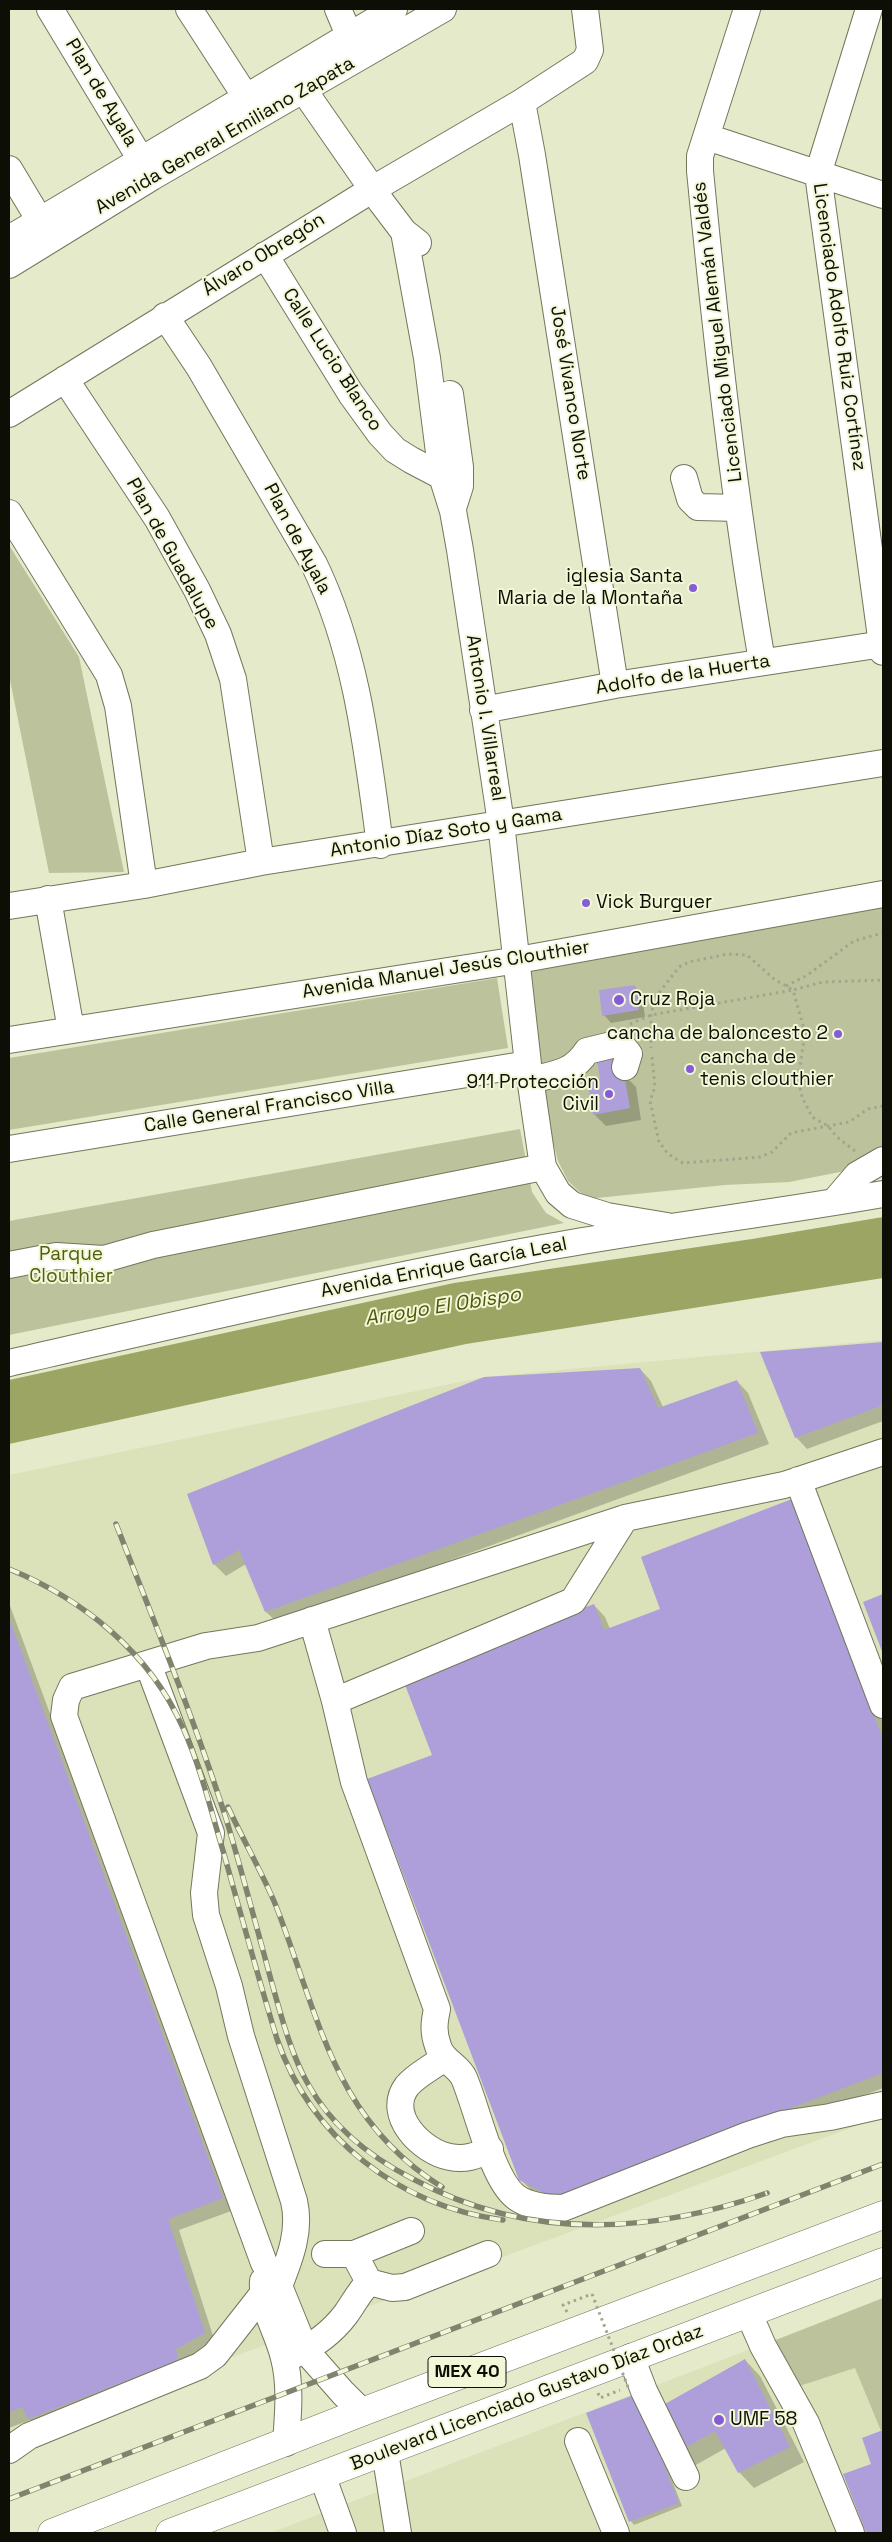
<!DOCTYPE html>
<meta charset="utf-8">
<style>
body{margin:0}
#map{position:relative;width:892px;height:2542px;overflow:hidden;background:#e5eaca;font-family:"Space Grotesk",sans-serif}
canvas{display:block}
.frame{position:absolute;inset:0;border:10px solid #0d0e05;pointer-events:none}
</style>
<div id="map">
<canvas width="892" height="2542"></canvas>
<div class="frame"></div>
</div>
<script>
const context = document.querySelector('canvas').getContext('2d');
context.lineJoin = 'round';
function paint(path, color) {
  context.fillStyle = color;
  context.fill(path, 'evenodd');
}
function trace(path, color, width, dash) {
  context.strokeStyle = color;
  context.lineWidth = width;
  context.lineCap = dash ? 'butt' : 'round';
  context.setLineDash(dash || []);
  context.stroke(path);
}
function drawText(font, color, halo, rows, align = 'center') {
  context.font = font + ' "Space Grotesk",sans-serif';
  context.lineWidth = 4;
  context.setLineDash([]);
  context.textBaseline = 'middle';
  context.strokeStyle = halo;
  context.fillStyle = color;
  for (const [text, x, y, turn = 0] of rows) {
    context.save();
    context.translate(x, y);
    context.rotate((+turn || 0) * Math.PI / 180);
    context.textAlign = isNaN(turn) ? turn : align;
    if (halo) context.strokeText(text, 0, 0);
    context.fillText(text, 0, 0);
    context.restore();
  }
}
paint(new Path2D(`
 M883 1340V2116L9 2440V1475L484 1377Z
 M879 2300 883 2310V2533H270Z`), '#dbe2ba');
paint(new Path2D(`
 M9 545 79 657 124 872 49 873 9 675Z
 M883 905V1156L840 1172 789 1182 725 1185 587 1199 568 1181 558 1161 549 1126 529 970Z
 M497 978 508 1048 9 1130V1058Z
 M520 1129 532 1192 546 1213 564 1223 9 1335V1221Z
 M883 2298V2430L881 2431 855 2368 793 2388 776 2340Z`), '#bcc39c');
paint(new Path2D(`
 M883 1217V1278L466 1344 9 1444V1380L454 1283 752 1239Z`), '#9ca564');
paint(new Path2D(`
 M634 986 642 994 645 1017 611 1023 604 1015Z
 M601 1079H628L636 1087 641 1120 606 1126 594 1114Z
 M883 1344V1421L807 1449 796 1437 762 1353Z
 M640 1369 651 1381 663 1407 737 1381 748 1393 769 1444 278 1623 266 1612 246 1564 226 1576 214 1564 188 1495Z
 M803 1512 883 1723V2088L566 2209 532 2191 520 2179 434 1755 594 1605 605 1617 610 1629 662 1610Z
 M883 1595V1651L865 1603Z
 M9 1603 234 2210 179 2230 216 2345 41 2430 30 2420 9 2428 17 2444 9 2447Z
 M745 2360 760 2376 804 2462 754 2488 739 2472 726 2448 694 2466 657 2410Z
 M640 2399 682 2506 634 2525 631 2521Z
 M883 2431V2533H867L845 2475 873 2465 863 2439Z`), '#0003');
paint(new Path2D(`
 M635 985 639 1010 602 1016 599 990Z
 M614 1052 624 1074 630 1108 593 1115 587 1080 600 1078 596 1056Z
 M883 1342V1405L795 1438 760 1352Z
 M640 1368 658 1408 737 1380 758 1433 265 1612 239 1550 213 1565 187 1494 484 1377Z
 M792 1499 883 1740V2073L554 2198 519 2180 367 1779 432 1755 402 1677 594 1604 604 1630 660 1609 641 1557Z
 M883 1594V1654L863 1602Z
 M9 1618 223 2198 168 2219 205 2333 176 2349 178 2361 28 2419 22 2407 9 2412Z
 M745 2359 790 2447 738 2473 715 2431 678 2452 656 2409Z
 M636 2394 679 2503 629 2522 586 2413Z
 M883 2430V2533H866L843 2474 871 2464 862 2438Z`), '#ae9fdb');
const minor = new Path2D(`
 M50 9 149 173
 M189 9 255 111
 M338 9 349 35
 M747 9 700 156V171C716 335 734 499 762 661
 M869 9 818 174 883 652
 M291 72 382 203 404 232 418 243
 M522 102 532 155 615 685
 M707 137 883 195
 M9 169 48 234
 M404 232 427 358 442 476 453 511 460 550 501 823 528 1064 543 1167 558 1193 572 1205 607 1216 667 1226
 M9 239 394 9
 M265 255 351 394 380 434 395 450 411 460 453 482
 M9 265 152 177 443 9
 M165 316 199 367 314 564C357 653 367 748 380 845
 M65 379 157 518 197 590 218 634 233 679 261 862
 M450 394 460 467V486L453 508
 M9 414 373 189 522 102 585 61 590 50 585 9
 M684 478 690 499 698 507 738 508
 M9 513 109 675 118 706 144 885
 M483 710 615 685 883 644
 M48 899 71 1030
 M9 906 144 885 261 862 883 763
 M9 1040 518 960 883 894
 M531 1080C555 1074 573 1073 587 1051L620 1043 629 1054 625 1067
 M9 1149 528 1064
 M834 1202 857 1175 883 1160
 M9 1265 56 1256 104 1259 153 1245 543 1167
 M9 1363C179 1324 349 1284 521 1252 641 1229 763 1215 883 1194
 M798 1480 883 1705
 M312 1620 335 1701 354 1782 437 2009C434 2023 433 2032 438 2046 442 2061 458 2065 464 2078 477 2108 492 2179 516 2197 529 2207 547 2208 563 2208L748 2135 782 2124 830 2117 883 2105
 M335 1701 573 1601 625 1518
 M444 2058C433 2067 416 2075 407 2086 385 2115 422 2152 450 2157 465 2160 477 2156 490 2149
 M325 2254H354L411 2231
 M263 2281C261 2308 278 2332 284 2358 291 2384 288 2416 286 2443
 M369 2282 392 2288 405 2287 488 2254
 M749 2314 763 2346 806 2423 851 2533
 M290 2357C312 2347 331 2334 346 2314 354 2303 359 2292 369 2282L354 2254
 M631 2357 644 2391 686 2477
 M362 2412 343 2393 305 2350 279 2286 264 2263 64 1716 66 1700 72 1687 206 1646 258 1638 625 1518 784 1485 883 1452
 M578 2441 616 2533
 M9 2450 29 2436 200 2366 215 2355 262 2295 279 2286C290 2258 301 2231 294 2201L241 2036 229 1986 206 1915 204 1893 211 1833 148 1664
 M385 2452 398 2533
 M322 2475 343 2533`);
const major = new Path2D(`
 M52 2533 362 2412 883 2215
 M170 2533 883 2262`);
trace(minor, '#73775b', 28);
trace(major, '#73775b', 29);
trace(new Path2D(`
 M786 986 806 976 854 941 883 933
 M630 1024 651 1015 793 990 774 979 747 955 728 954 689 962 679 967 655 998 651 1015V1048
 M652 1057 655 1087 650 1101 659 1142 668 1154 683 1163 760 1157 772 1152 791 1133 849 1122 868 1109 883 1106
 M855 1151 837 1137 828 1126 812 1117 802 1097 798 1079 805 1033 793 990 823 982 883 980
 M567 2312 563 2305 592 2294
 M598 2393 600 2398 620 2390`), '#a2a58d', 3, [2.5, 4]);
trace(minor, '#fff', 26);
trace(major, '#fff', 28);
const rail = new Path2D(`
 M116 1524C155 1624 196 1723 228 1825 243 1876 257 1928 271 1980 281 2015 290 2052 308 2084 332 2127 370 2157 413 2179 526 2240 648 2235 767 2193
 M9 1569C83 1599 150 1653 183 1728 201 1768 211 1811 224 1854 241 1915 258 1977 277 2039 311 2138 399 2206 503 2220
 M228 1807C243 1840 262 1872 276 1906 319 2016 333 2119 442 2187
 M9 2499 883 2164`);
trace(rail, '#80836e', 5.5);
trace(rail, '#f2f8d7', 4, [11]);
trace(new Path2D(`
 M592 2294 628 2387`), '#a2a58d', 3, [2.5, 4]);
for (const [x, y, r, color] of [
 [693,588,5,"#855cd6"],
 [586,903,5,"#855cd6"],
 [619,1000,6,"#855cd6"],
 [838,1034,5,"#855cd6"],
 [690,1069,5,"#855cd6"],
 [609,1094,5,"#855cd6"],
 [719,2420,6,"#855cd6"]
]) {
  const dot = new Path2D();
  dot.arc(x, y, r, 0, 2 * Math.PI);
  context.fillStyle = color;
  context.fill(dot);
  trace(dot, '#f2f8d7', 2);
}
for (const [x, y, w] of [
 [467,2372,78]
]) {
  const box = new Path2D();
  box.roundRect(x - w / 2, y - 15.5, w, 31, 4);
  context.fillStyle = '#f2f8d7';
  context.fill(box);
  trace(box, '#0d0e05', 1);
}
drawText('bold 18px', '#0d0e05', null, [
 ["MEX 40",467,2372]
]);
drawText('19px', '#0d0e05', '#f2f8d7', [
 ["Plan de Ayala",101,93,59],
 ["Avenida General Emiliano Zapata",225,136,-30],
 ["Álvaro Obregón",264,255,-32],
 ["Licenciado Adolfo Ruiz Cortínez",839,327,82],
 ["Licenciado Miguel Alemán Valdés",718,332,-97],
 ["Calle Lucio Blanco",332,360,57],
 ["José Vivanco Norte",570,393,81],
 ["Plan de Ayala",297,539,62],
 ["Plan de Guadalupe",172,554,61],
 ["Adolfo de la Huerta",683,675,-9],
 ["Antonio I. Villarreal",485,718,81],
 ["Antonio Díaz Soto y Gama",446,833,-9],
 ["Avenida Manuel Jesús Clouthier",446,970,-9],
 ["Calle General Francisco Villa",269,1107,-9],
 ["Avenida Enrique García Leal",444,1268,-11],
 ["Boulevard Licenciado Gustavo Díaz Ordaz",527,2398,-21]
]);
drawText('19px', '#0d0e05', '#f2f8d7', [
 ["iglesia Santa",683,577,"right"],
 ["Maria de la Montaña",683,599,"right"],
 ["Vick Burguer",596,903],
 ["Cruz Roja",630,1000],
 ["cancha de baloncesto 2",828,1034,"right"],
 ["cancha de",700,1058],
 ["tenis clouthier",700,1080],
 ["911 Protección",599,1083,"right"],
 ["Civil",599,1105,"right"],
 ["UMF 58",730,2420]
], 'left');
drawText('19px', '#545c11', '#f2f8d7', [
 ["Parque",71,1255],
 ["Clouthier",71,1277]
]);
drawText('italic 20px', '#50570a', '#f2f8d7', [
 ["Arroyo El Obispo",443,1307,-9]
]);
</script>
